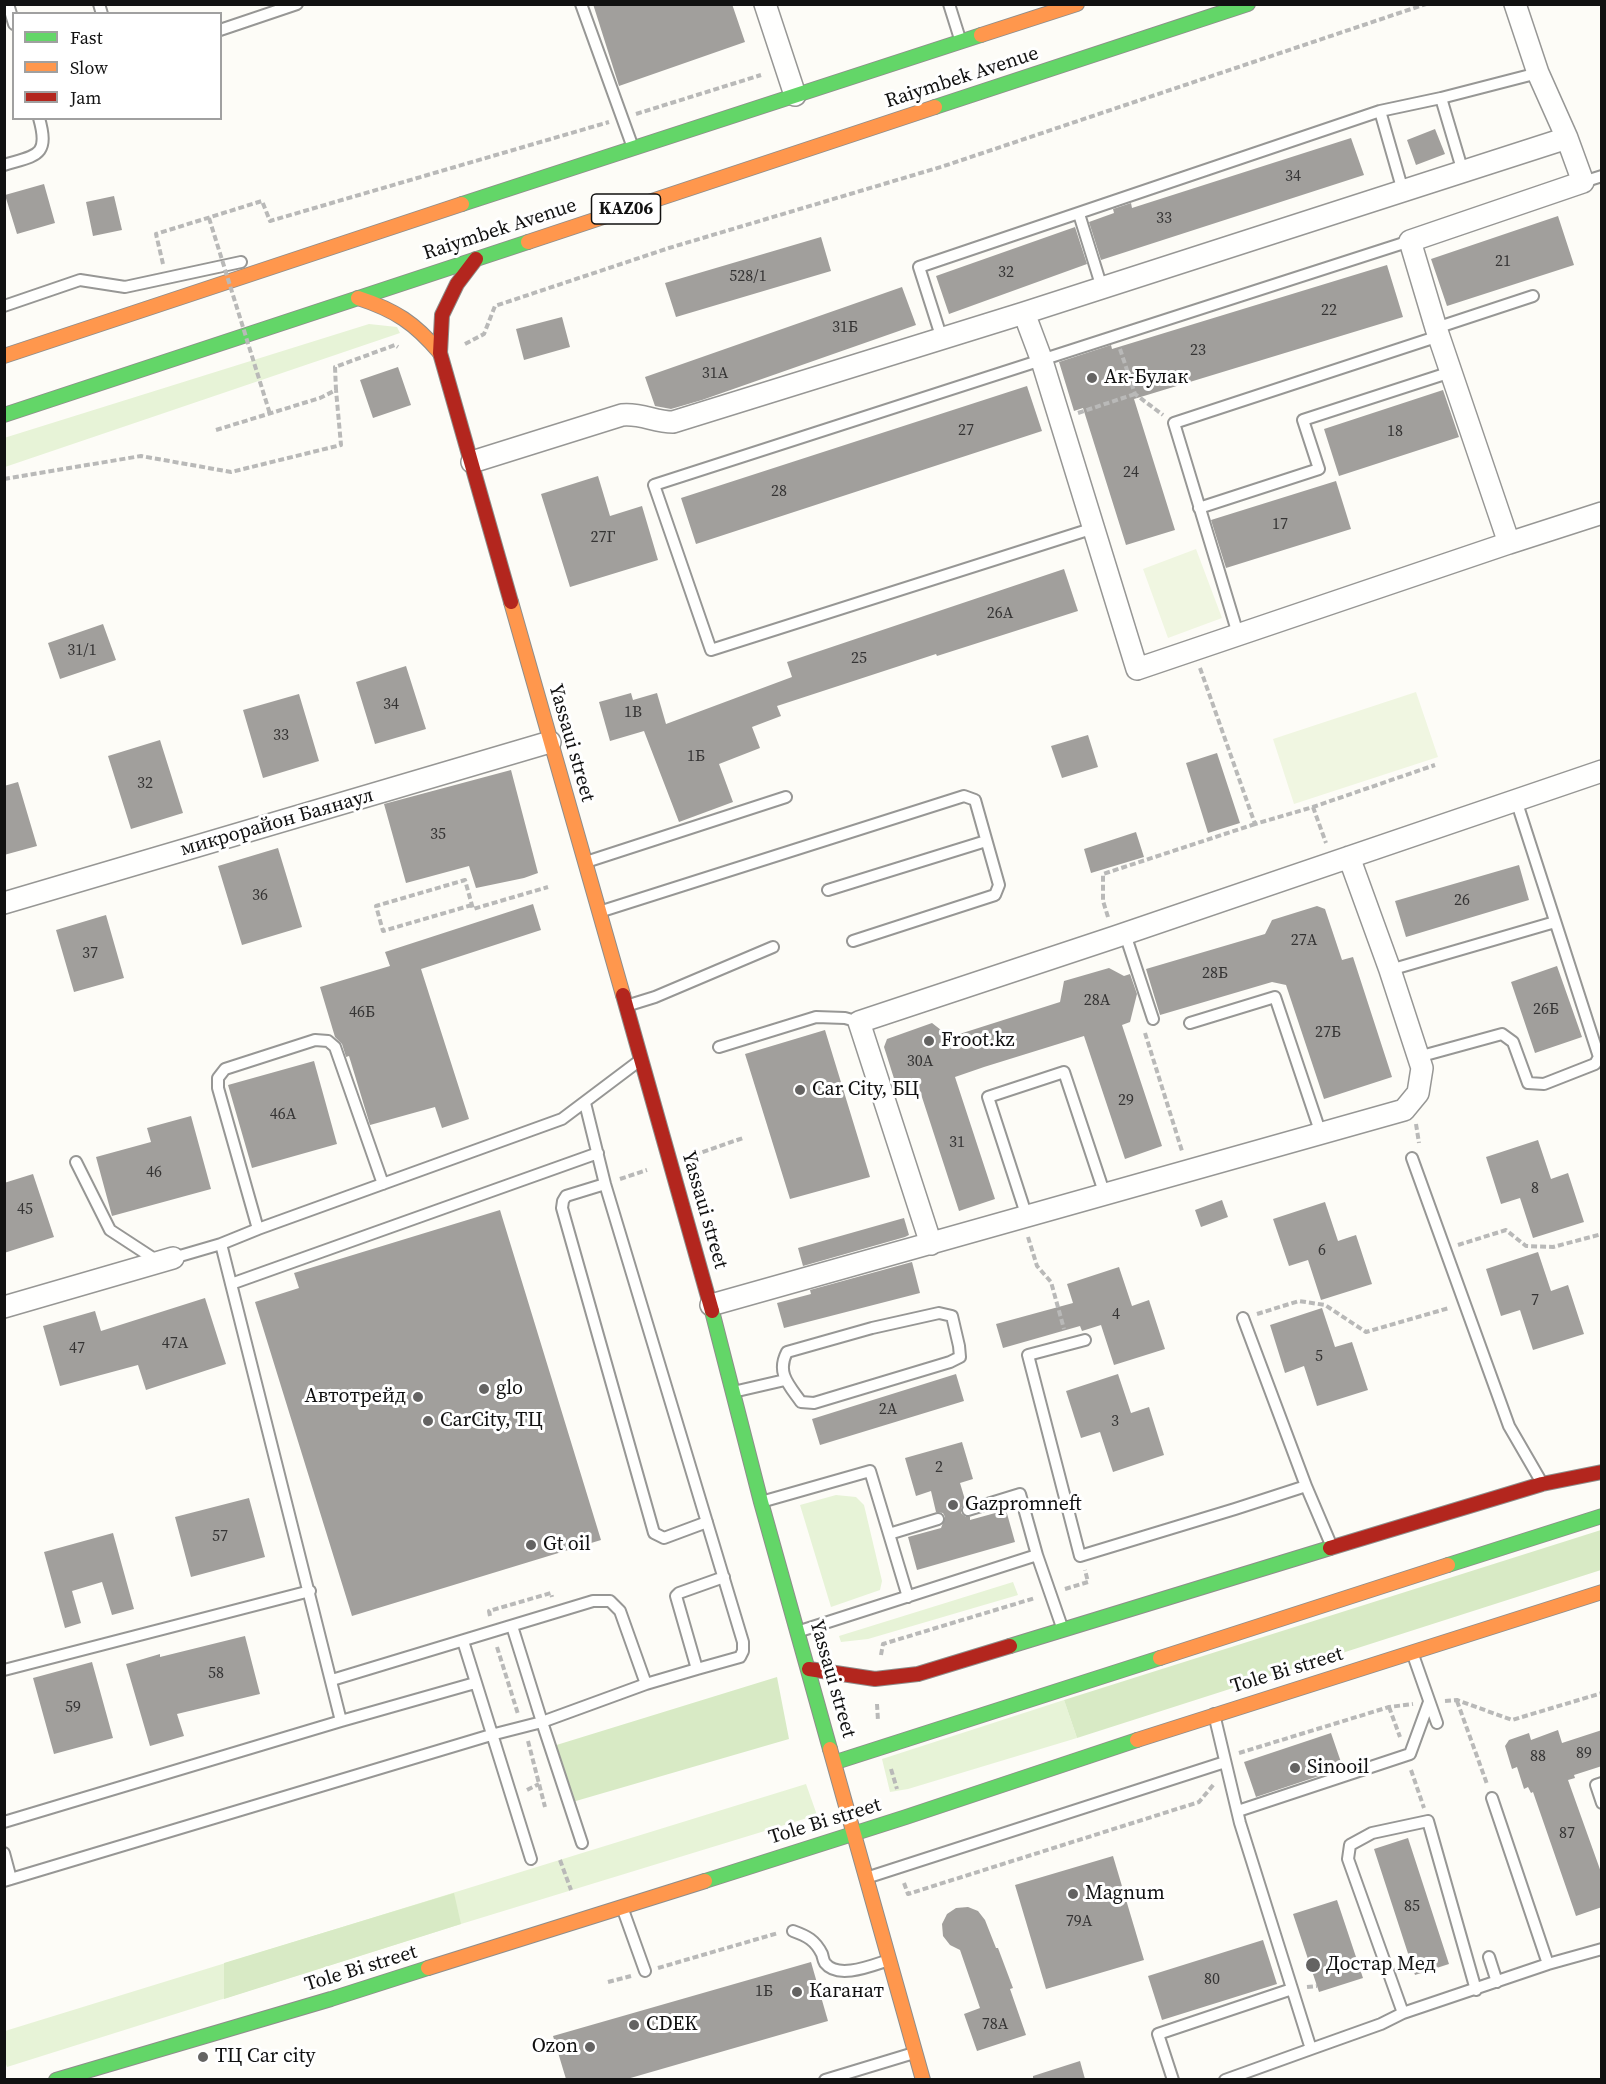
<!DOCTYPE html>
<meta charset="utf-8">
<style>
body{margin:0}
#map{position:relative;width:1606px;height:2084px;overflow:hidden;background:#fdfcf7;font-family:"Source Serif 4",serif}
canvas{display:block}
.frame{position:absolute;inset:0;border:6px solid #111;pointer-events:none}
.legend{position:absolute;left:12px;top:12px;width:210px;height:108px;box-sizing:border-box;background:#fff;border:2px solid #a0a0a0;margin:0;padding:8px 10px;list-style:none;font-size:18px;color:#111}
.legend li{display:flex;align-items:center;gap:12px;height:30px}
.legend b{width:30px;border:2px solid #a0a0a0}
</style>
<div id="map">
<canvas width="1606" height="2084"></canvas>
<div class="frame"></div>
<ul class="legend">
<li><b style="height:8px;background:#63d668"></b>Fast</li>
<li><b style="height:8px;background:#ff974d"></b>Slow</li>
<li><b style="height:8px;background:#b3261e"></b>Jam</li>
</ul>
</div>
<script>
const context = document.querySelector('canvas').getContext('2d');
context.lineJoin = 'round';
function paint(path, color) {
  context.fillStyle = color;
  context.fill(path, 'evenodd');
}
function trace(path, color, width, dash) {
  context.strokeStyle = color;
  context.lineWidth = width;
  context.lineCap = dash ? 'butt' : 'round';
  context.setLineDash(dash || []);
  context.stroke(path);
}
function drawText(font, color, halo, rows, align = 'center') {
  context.font = font + ' "Source Serif 4",serif';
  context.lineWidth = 6;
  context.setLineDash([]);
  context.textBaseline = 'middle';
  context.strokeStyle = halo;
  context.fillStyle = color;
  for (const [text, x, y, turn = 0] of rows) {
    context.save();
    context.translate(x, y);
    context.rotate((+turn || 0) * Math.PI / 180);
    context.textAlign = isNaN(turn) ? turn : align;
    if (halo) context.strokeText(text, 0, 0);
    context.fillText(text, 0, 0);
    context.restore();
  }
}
paint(new Path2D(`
 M369 324 397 327 400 333 5 467 4 438Z
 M836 1495 856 1497 864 1505 882 1581 880 1590 831 1607 800 1505Z
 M1013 1582 1018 1595 868 1639 841 1642 839 1636Z
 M1064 1700 1077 1738 908 1789 890 1792 882 1759Z
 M806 1784 817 1815 461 1924 7 2067 5 2061V2031Z`), '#e7f3d7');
paint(new Path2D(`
 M1601 1530V1570L1077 1738 1064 1700Z
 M777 1677 789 1739 569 1803 550 1747Z
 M454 1893 461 1924 224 1999V1963Z`), '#d8eac5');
paint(new Path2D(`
 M1196 549 1222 618 1168 638 1143 569Z
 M1416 692 1438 757 1294 804 1273 739Z`), '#f0f6e1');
paint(new Path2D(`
 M593 4H732L745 42 619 86Z
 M1435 129 1445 154 1416 165 1407 140Z
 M1351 138 1364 175 1101 260 1089 222 1114 213 1113 209 1131 203 1132 208Z
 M44 184 55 223 17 234 5 195Z
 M114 196 122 230 93 236 86 202Z
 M1558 216 1574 265 1447 306 1431 259Z
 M1075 227 1087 264 949 314 936 276Z
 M821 237 831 271 676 317 665 283Z
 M1387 265 1403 317 1134 399 1175 530 1126 545 1083 408 1074 411 1059 362 1111 345 1112 349Z
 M902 287 916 325 702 400 671 409 655 406 645 377Z
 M562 317 570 347 524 360 516 329Z
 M398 367 411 405 373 418 360 380Z
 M1027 386 1042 431 696 544 681 498Z
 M1443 390 1459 437 1339 476 1324 429Z
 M598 476 610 516 642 506 658 560 570 587 541 494Z
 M1336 481 1351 529 1226 568 1211 520Z
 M1064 569 1078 611 937 656 936 654 777 706 781 716 752 727 760 748 719 764 733 802 679 822 644 731 610 741 599 702 631 693 633 700 657 693 666 724 792 677 787 662Z
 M103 624 116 660 60 679 48 643Z
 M406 666 426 729 375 744 356 682Z
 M299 694 319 761 263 778 243 710Z
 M1088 735 1098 767 1062 778 1051 746Z
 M160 740 183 813 131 829 108 756Z
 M1217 753 1240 823 1208 833 1186 763Z
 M511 770 538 873 524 878 476 888 469 866 406 883 384 804Z
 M18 782 37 846 4 855V786Z
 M1136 832 1144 857 1091 873 1084 849Z
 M278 848 302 927 242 945 218 866Z
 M1519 865 1529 900 1406 937 1395 901Z
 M533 904 541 930 421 969 469 1119 442 1128 435 1107 370 1125 349 1056 346 1057 342 1044 335 1037 320 987 390 966 385 952Z
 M1317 906 1325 909 1342 960 1353 957 1392 1077 1324 1099 1286 985 1272 982 1160 1015 1146 969 1265 934 1272 920Z
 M106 915 124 978 74 992 56 930Z
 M1557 966 1582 1037 1535 1053 1511 982Z
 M1109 968 1124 976 1130 974 1137 994 1130 1022 1122 1025 1162 1146 1125 1159 1084 1036 984 1067 955 1077 995 1199 959 1211 919 1088 905 1091 897 1088 884 1047 887 1039 932 1023 950 1037 1060 1002 1064 981Z
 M825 1030 870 1177 790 1199 745 1054Z
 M314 1061 337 1144 252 1168 228 1085Z
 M191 1116 211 1189 112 1216 96 1157 151 1142 147 1128Z
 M1538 1140 1551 1179 1568 1173 1584 1222 1533 1238 1520 1198 1501 1204 1486 1157Z
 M33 1174 54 1237 4 1253V1183Z
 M1222 1200 1228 1217 1201 1227 1195 1210Z
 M1325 1202 1338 1241 1356 1235 1372 1284 1321 1300 1308 1260 1289 1266 1273 1219Z
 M500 1210 601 1540 352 1616 255 1302 299 1288 294 1273Z
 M904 1218 909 1235 905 1237 803 1266 798 1248Z
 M1538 1252 1551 1291 1568 1285 1584 1334 1533 1350 1520 1310 1501 1316 1486 1269Z
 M912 1262 920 1293 784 1328 777 1303 811 1294 810 1290Z
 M1119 1267 1132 1306 1149 1300 1165 1349 1114 1365 1101 1325 1082 1331 1080 1326 1003 1348 996 1324 1073 1303 1067 1284Z
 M205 1298 226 1364 146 1390 138 1365 60 1386 43 1326 95 1311 101 1331Z
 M1322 1308 1335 1347 1352 1342 1368 1390 1317 1406 1304 1366 1285 1373 1270 1325Z
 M956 1374 964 1401 820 1445 812 1419Z
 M1118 1374 1131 1413 1149 1407 1164 1455 1113 1472 1100 1432 1081 1438 1066 1391Z
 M962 1442 973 1479 960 1483 966 1503 961 1508V1513L966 1517H970V1520L1006 1510 1015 1542 917 1570 908 1537 941 1528 945 1517 943 1513 936 1512 931 1491 916 1496 905 1458Z
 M249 1498 265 1557 191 1577 175 1517Z
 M113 1533 134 1609 112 1615 102 1582 72 1591 81 1623 65 1628 44 1552Z
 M245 1636 260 1694 177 1714 184 1736 150 1746 126 1664 160 1654V1657Z
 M92 1662 113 1738 54 1754 33 1678Z
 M1558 1730 1562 1743 1602 1730V1766L1574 1775 1575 1778 1568 1780 1602 1875V1907L1576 1916 1533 1792 1531 1793 1528 1787 1524 1789 1517 1767 1512 1769 1505 1746 1509 1740 1529 1733 1531 1740Z
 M1331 1733 1343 1768 1256 1797 1244 1762Z
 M1408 1838 1449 1964 1415 1975 1374 1849Z
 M1113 1856 1144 1960 1046 1989 1015 1885Z
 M1337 1900 1363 1978 1319 1992 1293 1914Z
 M968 1907 978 1911 985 1920 996 1948H998L1013 1988 1010 1989 1026 2035 977 2051 964 2014 980 2008 960 1950 950 1945 943 1936 942 1924 947 1914 956 1908Z
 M1263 1940 1277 1984 1162 2020 1148 1976Z
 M811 1962 828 2021 627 2079H566L553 2036Z
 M1080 2061 1085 2079H1033V2076Z`), '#a19f9c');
const lane = new Path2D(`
 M8 4 14 24
 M99 4 102 14
 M581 4 632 145
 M949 4 960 39
 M220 30 297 4
 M1441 98 1538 73
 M4 165C36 155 50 157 39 118
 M1583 182 1602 176
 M1403 191 1380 111 1441 98 1463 172
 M1079 214 1102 288
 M4 306 80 280 125 287 241 262
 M1436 328 1533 296
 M942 339 919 267 1380 111
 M1199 508 1319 469 1303 420 1451 372
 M1094 528 711 650 654 485 1410 241
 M1238 634 1174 423 1439 336
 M586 862 786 797
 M828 890 986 841
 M599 912 964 796 975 800 999 885 995 895 853 941
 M1125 934 1153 1019
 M1390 970 1555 922
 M626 1006 655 997 773 947
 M1190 1023 1275 997 1321 1134
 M719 1047 816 1017 845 1018 859 1022
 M1418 1057 1502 1034 1513 1042 1528 1083 1544 1084 1595 1064 1599 1057 1516 800
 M585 1103 605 1184 743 1642V1651L740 1657 697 1669
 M1412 1158 1509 1426 1542 1483
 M76 1162 110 1230 159 1262
 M605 1184 566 1196 563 1201 562 1208 654 1533 664 1538 707 1522
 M1027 1217 988 1097 1064 1072 1105 1195
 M258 1229 562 1119 639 1061
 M221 1244 341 1721
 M173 1258 221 1244 258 1229 218 1088V1078L225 1069 315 1040 328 1041 335 1047 383 1184
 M231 1284 598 1153
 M939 1313 952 1316 959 1346 960 1357 950 1362 814 1403 801 1402C789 1385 776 1373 787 1352L872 1328Z
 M1243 1318 1306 1486
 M1085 1340 1028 1355 1080 1556 1235 1509 1306 1486 1332 1547
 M733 1392 785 1380
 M761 1502 870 1471 889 1534 938 1519
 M968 1510 1020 1494 1037 1555
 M889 1534 908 1597
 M512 1626 542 1722 646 1684
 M800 1631 1037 1555 1063 1630
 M463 1641 531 1859
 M1412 1652 1437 1723
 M4 1670 310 1591
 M332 1680 593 1601H610L620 1611 646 1684 697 1669 676 1596 679 1593 724 1577
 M1214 1714 1240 1823 1311 2049 1225 2080
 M1602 1783 1596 1785 1602 1803
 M1492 1798 1548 1964
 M1238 1811 1410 1754 1429 1702
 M4 1822 341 1721 475 1683
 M4 1853 11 1879
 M866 1878 1225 1762
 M4 1881 491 1735 542 1722 582 1843
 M622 1907 645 1971
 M793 1931C807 1936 815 1940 822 1954 823 1957 823 1960 825 1963 838 1980 873 1965 889 1960
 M1489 1957 1497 1982
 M1403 2013 1348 1859 1350 1845 1372 1833 1428 1821 1476 1990
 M1311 2049 1381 2024 1403 2013 1548 1964 1602 1949
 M825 2080 914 2053
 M1173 2080 1158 2034 1292 1989`);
const street = new Path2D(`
 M765 4 795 95
 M1515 4 1538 73 1567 138 1583 182 1410 241 1436 328 1509 543 1602 513
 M1024 313 1042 361 1137 669 1509 543
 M472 462 622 415C642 413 654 422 673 422L1024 313 1567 138
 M4 903 550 742
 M931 1244 859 1022 1115 937 1602 771
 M711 1305 1404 1110 1418 1093 1422 1068 1390 970 1349 857
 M4 1307 173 1258`);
const fast = new Path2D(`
 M935 107 1248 4
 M462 204 981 35
 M4 415 528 242
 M712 1311 761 1502 830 1749
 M1448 1565 1602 1516
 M1010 1646 1330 1548
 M836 1762 1160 1658
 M705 1881 906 1817 1137 1740
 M56 2080 331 1999 428 1968`);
const slow = new Path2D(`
 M981 35 1077 4
 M528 242 935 107
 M358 298C395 310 415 323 440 353
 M4 356 462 204
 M511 602 623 995
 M1160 1658 1448 1565
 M1137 1740 1602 1592
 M830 1749 923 2080
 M428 1968 705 1881`);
const jam = new Path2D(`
 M476 259 457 284 442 315 440 353 511 602
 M623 995 712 1311
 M1330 1548 1542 1484 1602 1472
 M809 1669 875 1679 918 1674 1010 1646`);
trace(lane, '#979795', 14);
trace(street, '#979795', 24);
trace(fast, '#8e8d8b', 16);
trace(slow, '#8e8d8b', 16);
trace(jam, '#8e8d8b', 16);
trace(new Path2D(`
 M636 114 761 75
 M163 264 156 234 262 201 270 221 609 122
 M465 344 484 334 495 306 669 248 944 166 1426 4
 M1120 349 1135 394 1163 415
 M1078 413 1135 394
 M216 430 320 398 336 390 335 367 395 345 398 347
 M4 479 141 456 231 472 341 445 336 390
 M1200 668 1255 824 1313 807 1435 765
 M1313 807 1326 843
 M472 905 383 931 376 906 465 880 473 909 548 887
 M1108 917 1103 901V874L1255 824
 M1145 1033 1182 1151
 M1416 1124 1419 1143
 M694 1155 743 1138
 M620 1179 647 1170
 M1028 1237 1037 1266 1051 1282 1064 1329
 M1458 1245 1506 1230 1526 1246 1553 1247 1602 1234
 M1257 1314 1299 1301 1325 1305 1366 1332 1449 1308
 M1065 1589 1088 1582 1085 1570
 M490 1616 489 1611 551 1593 552 1597
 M497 1647 518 1714
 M881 1655 883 1644 1035 1598
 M1445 1701 1457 1700 1512 1720 1602 1693
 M1457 1701 1487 1784
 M877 1704 878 1721
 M1389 1707 1400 1737
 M528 1741 545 1807
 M1239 1753 1389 1707 1413 1704
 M891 1769 897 1789
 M1411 1770 1424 1808
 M527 1790 539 1784
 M560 1860 571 1890
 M904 1883 908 1894 1199 1802 1214 1784
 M658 1968 778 1933
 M608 1982 631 1976
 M1307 1987 1317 1986`), '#b9b9b8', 4, [6, 3]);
trace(lane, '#fffffe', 10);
trace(street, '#fffffe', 21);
trace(fast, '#63d668', 14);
trace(slow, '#ff974d', 14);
trace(jam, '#b3261e', 14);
trace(new Path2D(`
 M209 218 270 414`), '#b9b9b8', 4, [6, 3]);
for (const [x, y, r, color] of [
 [1092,378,6,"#646362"],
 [929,1041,6,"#646362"],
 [800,1090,6,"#646362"],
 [484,1389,6,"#646362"],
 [418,1397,6,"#646362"],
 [428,1421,6,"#646362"],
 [953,1505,6,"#646362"],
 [531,1545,6,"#646362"],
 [1295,1768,6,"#646362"],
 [1073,1894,6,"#646362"],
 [1313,1965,8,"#646362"],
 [797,1992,6,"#646362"],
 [634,2025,6,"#646362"],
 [590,2047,6,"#646362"],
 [203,2057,6,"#646362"]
]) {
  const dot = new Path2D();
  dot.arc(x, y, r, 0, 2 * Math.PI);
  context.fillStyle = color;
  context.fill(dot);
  trace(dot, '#fff', 2);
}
drawText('16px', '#353434', null, [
 ["34",1293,177],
 ["33",1164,219],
 ["21",1503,262],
 ["32",1006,273],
 ["528/1",748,277],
 ["22",1329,311],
 ["31Б",845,328],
 ["23",1198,351],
 ["31А",715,374],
 ["27",966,431],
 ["18",1395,432],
 ["24",1131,473],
 ["28",779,492],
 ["17",1280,525],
 ["27Г",603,538],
 ["26А",1000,614],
 ["31/1",82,651],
 ["25",859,659],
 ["34",391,705],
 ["1В",633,713],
 ["33",281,736],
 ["1Б",696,757],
 ["32",145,784],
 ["35",438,835],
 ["36",260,896],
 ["26",1462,901],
 ["27А",1304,941],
 ["37",90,954],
 ["28Б",1215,974],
 ["28А",1097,1001],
 ["26Б",1546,1010],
 ["46Б",362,1013],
 ["27Б",1328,1033],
 ["30А",920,1062],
 ["29",1126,1101],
 ["46А",283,1115],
 ["31",957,1143],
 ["46",154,1173],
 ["8",1535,1189],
 ["45",25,1210],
 ["6",1322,1251],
 ["7",1535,1301],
 ["4",1116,1315],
 ["47А",175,1344],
 ["47",77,1349],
 ["5",1319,1357],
 ["2А",888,1410],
 ["3",1115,1422],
 ["2",939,1468],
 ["57",220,1537],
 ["58",216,1674],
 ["59",73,1708],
 ["89",1584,1754],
 ["88",1538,1757],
 ["87",1567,1834],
 ["85",1412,1907],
 ["79А",1079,1922],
 ["80",1212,1980],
 ["1Б",764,1992],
 ["78А",995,2025]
]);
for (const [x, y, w] of [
 [626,209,69]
]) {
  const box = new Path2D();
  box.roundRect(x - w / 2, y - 15, w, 30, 4.5);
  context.fillStyle = '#fff';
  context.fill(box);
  trace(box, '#111', 1.5);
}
drawText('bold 18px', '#111', null, [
 ["KАZ06",626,209]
]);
drawText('20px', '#111', '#fff', [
 ["Raiymbek Avenue",962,78,-18],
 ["Raiymbek Avenue",500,230,-18],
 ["Yassaui street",571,743,74],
 ["микрорайон Баянаул",277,823,-16],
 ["Yassaui street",704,1210,74],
 ["Tole Bi street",1287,1671,-17],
 ["Yassaui street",832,1679,74],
 ["Tole Bi street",825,1822,-17],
 ["Tole Bi street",361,1969,-17]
]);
drawText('20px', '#111', '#fff', [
 ["Ак-Булак",1104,378],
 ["Froot.kz",941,1041],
 ["Car City, БЦ",812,1090],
 ["glo",496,1389],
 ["Автотрейд",406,1397,"right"],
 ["CarCity, ТЦ",440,1421],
 ["Gazpromneft",965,1505],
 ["Gt oil",543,1545],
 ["Sinooil",1307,1768],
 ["Magnum",1085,1894],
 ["Достар Мед",1326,1965],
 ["Каганат",809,1992],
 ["CDEK",646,2025],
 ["Ozon",578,2047,"right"],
 ["ТЦ Car city",215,2057]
], 'left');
</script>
